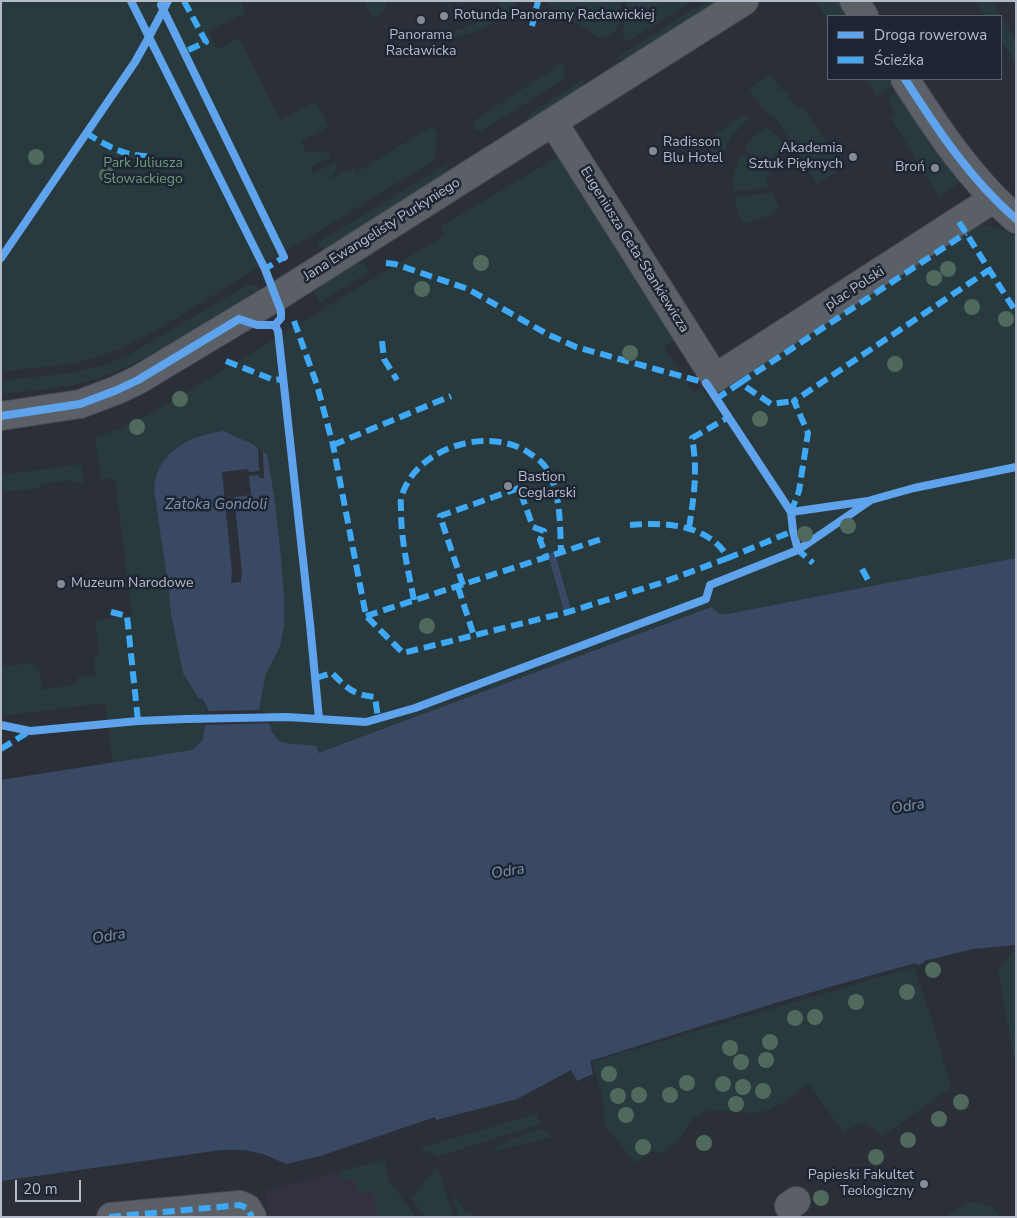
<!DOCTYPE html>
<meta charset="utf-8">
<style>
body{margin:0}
#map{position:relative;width:1017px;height:1218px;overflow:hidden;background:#2b3038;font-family:"Nunito Sans",sans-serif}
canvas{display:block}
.frame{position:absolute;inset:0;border:2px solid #b5bcc9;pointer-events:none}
.legend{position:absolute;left:827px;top:15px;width:175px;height:65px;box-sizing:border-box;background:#1e2634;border:1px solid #5a6270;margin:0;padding:6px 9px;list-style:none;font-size:15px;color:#b5bcc9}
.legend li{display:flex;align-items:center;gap:10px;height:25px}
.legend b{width:25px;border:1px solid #5a6270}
.scale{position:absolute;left:15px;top:1180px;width:66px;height:22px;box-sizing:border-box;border:2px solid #b5bcc9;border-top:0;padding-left:6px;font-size:15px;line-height:18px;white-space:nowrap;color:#b5bcc9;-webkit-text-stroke:4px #1e2634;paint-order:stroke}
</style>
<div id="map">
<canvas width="1017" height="1218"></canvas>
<div class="frame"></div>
<ul class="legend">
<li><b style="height:6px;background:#60a3ed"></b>Droga rowerowa</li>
<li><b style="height:6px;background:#3fa9f5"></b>Ścieżka</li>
</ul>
<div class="scale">20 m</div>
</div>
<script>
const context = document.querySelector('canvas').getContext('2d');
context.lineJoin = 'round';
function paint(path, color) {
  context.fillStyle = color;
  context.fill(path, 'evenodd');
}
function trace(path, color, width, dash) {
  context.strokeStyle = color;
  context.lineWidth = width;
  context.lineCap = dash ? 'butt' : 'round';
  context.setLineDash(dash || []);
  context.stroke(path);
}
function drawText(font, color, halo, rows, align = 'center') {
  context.font = font + ' "Nunito Sans",sans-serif';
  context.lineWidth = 5;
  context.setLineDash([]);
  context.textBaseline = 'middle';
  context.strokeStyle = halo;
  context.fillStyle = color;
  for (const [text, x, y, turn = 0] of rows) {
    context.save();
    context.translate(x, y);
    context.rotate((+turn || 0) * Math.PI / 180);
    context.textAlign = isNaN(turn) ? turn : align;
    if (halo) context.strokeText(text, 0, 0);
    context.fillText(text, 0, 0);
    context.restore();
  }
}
paint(new Path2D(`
 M372 1163 385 1217H267L270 1211 265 1190Z`), '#33313f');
paint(new Path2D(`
 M1 1H240L246 13 208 31 217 49 239 38 280 120 316 102 329 127 301 141 306 152 328 151 331 156 310 168 313 174 335 162 338 167 330 180 345 171 347 173 353 168 356 173 431 127 437 131 435 160 153 332 120 349 77 363 1 372Z
 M364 1H386L388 4 381 14 373 18Z
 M501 1H519C497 26 469 37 436 40L437 30C441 30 446 31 449 31 467 30 490 17 501 1Z
 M547 1H621C620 17 620 40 598 37L548 5Z
 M626 1H692L629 41C626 39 624 39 623 35 622 33 626 7 626 1Z
 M707 1H719L627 59 613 60Z
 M816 1H839L849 16H828V20Z
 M977 1H991L1001 16H986Z
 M1001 16 1016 41V64L1001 40Z
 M562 63C566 70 566 76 560 82L481 131 474 130V124L477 119Z
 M770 75 781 90 784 89 798 110 803 107 833 153H836C840 159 843 163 840 170L817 184 775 117 766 113 749 89Z
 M866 79H889L894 85 877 96Z
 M583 80 582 89 526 123 527 119 531 113Z
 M897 91 957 178 959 183 939 196 890 117 896 113 887 98Z
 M746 114 749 118 732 136 721 156 707 166 714 135Z
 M766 127 778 137 785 149 775 156 768 163 744 149 754 136Z
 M741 154 770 171 767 178V188L733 191 734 173Z
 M558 157 675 340 664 347 694 393 702 388 708 397 973 225C988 225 1003 228 1016 237V558L727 614H720L710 607 318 753 193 750 113 762 105 703 1 716V667L31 663 39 671 42 690 77 684 78 677 96 675 94 657 99 656 95 620 132 616 115 479H101L95 437 118 429 156 411 445 235 440 227Z
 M449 163 445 173 437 182 326 249 320 248 317 243Z
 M773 193 774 199 780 208 767 216 743 223 737 211 734 197Z
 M357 262 364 263 369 272 320 302 314 292 347 265Z
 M247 285H253L260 289C205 321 153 361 92 380 63 389 31 390 1 394V381L76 372 101 366 127 356Z
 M81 464 84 482 74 483 73 480 39 484V488L1 492V475Z
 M1014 948H1016V1067L998 971Z
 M914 967 935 1030 951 1088 882 1136 876 1130 865 1123 852 1127 844 1133 809 1084C793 1095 775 1111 755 1113 740 1114 715 1107 702 1113 689 1118 686 1132 677 1141 671 1146 664 1150 658 1154L653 1150 636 1163 605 1126 603 1097 592 1062Z
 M536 1114 540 1124 436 1157 435 1154 428 1153 427 1151 424 1152 423 1150H420V1148Z
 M542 1129 552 1137 488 1152 512 1139Z
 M384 1160 389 1181 416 1217H378L372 1190 358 1192 354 1180 341 1182 338 1172Z
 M438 1166 453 1217H425L411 1198Z
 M454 1193 455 1199 457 1198 459 1204 461 1203 466 1214 469 1212 476 1217H458L452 1195Z
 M976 1202 991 1206 1000 1217H945L967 1203Z`), '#283a3e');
paint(new Path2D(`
 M223 431 250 443 267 454 275 502 281 559 284 596V627L280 647 266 673 259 709 269 724 272 732 278 740 284 743 317 746 318 753 711 607 720 614H727L1016 558V945L973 949 924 961V963L917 965 916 963C806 992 698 1027 590 1061L593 1074 577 1081 571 1070 517 1099 436 1120 435 1117 320 1156 286 1164 263 1154 245 1150H221L1 1181V780L192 750 202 741 204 733 208 709 203 699H199L183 673 171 614 169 590 154 490C156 452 189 436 223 431Z`), '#3a4963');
paint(new Path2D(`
 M258 448 263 452 264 478H259V475L249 476 251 495 234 497 242 572 241 582 231 583 232 572 222 472 248 469 249 472 259 471Z
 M263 710 272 723 203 725 205 711Z`), '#2b3038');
trace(new Path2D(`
 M552 556 568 612`), '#3a4963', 7);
const minor = new Path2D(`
 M854 1 864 16
 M905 79C937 129 970 179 1016 219
 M553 122 715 378 993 199
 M1 416 80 404 117 390 138 380 276 297 744 1
 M789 1206 796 1201
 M111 1217 240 1205 247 1208 252 1217`);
trace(minor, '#474b51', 30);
trace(minor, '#5b5f66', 28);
trace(new Path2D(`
 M184 1 206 42 184 52
 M532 26 538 1
 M86 133C106 145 123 156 147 156
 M959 222 1016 312
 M386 263 395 264 468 289 547 334 576 347 706 383 708 386
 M264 266 265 269 284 257 282 253
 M294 321 317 385 333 445 366 616 403 653 568 612 661 583 728 558
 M382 341 384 359 397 380
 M226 361 274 380 284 379
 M740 383 966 233
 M716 399 740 383 771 404 794 401
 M333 445 451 396
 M791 512 799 491 808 433 794 401 989 270
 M630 525C665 522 709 524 728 558L793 531
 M689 528C694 496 698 471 692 438L729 417
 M798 548V550L813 563
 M862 569 868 580
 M463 585 440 516 519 488 533 527 544 531 540 540 547 558
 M458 587 474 636
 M414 600C408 570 401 540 401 510 401 505 400 499 402 495 417 448 485 427 526 451 532 455 539 459 544 465 561 487 560 526 561 553
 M111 612 127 616 138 721
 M366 616 605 538
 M316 678 332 673C347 688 353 695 375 697L378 718
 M1 749 30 731
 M109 1217 240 1205 247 1208 252 1217`), '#3fa9f5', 6, [12, 6]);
trace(new Path2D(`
 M131 1 265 269 281 311V318L275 325 278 331 310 624 319 719
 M161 5 284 257
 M905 79C937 129 970 179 1016 219
 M1 258 135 62 149 37 168 1
 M706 383 791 512 793 531 798 550
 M1 416 80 404 117 390 138 380 239 319 257 325H275
 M791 512 868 501
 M1 725 30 731 138 721 186 719 287 717 366 722 415 708 706 599 710 585 798 550 871 500 914 488 1016 467`), '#60a3ed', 8);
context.fillStyle = '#4f6a5c';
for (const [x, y] of [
 [36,157],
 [107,175],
 [481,263],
 [948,269],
 [934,278],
 [422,289],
 [972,307],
 [1006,319],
 [630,353],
 [895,364],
 [180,399],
 [760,419],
 [137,427],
 [848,526],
 [805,534],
 [427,626],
 [933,970],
 [907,992],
 [856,1002],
 [815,1017],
 [795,1018],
 [770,1042],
 [730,1048],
 [766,1060],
 [741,1062],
 [609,1074],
 [687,1083],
 [723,1084],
 [743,1087],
 [763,1091],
 [639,1095],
 [670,1095],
 [618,1096],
 [961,1102],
 [736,1104],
 [626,1115],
 [939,1119],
 [908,1140],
 [704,1143],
 [643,1147],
 [876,1157],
 [821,1198]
]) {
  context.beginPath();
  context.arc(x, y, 8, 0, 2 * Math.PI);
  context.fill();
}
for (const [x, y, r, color] of [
 [444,16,5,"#858b96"],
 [421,20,5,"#858b96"],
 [653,151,5,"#858b96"],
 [853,157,5,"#858b96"],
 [935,168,5,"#858b96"],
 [508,486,5,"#858b96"],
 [61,584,5,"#858b96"],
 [924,1184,5,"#858b96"]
]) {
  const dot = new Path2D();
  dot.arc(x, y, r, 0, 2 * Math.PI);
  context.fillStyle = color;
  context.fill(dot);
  trace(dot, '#1e2634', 2);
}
drawText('14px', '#b5bcc9', '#1e2634', [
 ["Rotunda Panoramy Racławickiej",454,16],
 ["Panorama",421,36,"center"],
 ["Racławicka",421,52,"center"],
 ["Radisson",663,143],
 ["Blu Hotel",663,159],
 ["Akademia",843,149,"right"],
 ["Sztuk Pięknych",843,165,"right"],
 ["Broń",925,168,"right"],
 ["Bastion",518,478],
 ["Ceglarski",518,494],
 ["Muzeum Narodowe",71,584],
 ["Papieski Fakultet",914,1176,"right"],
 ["Teologiczny",914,1192,"right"]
], 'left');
drawText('14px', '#6d9a79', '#1e2634', [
 ["Park Juliusza",143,164],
 ["Słowackiego",143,180]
]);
drawText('14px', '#b5bcc9', '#1e2634', [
 ["Jana Ewangelisty Purkyniego",382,230,-32],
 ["Eugeniusza Geta-Stankiewicza",634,250,58],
 ["plac Polski",855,289,-33]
]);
drawText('italic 15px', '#7d91b0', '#1e2634', [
 ["Zatoka Gondoli",216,505],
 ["Odra",908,807,-9],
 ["Odra",508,872,-9],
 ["Odra",109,937,-9]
]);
</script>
